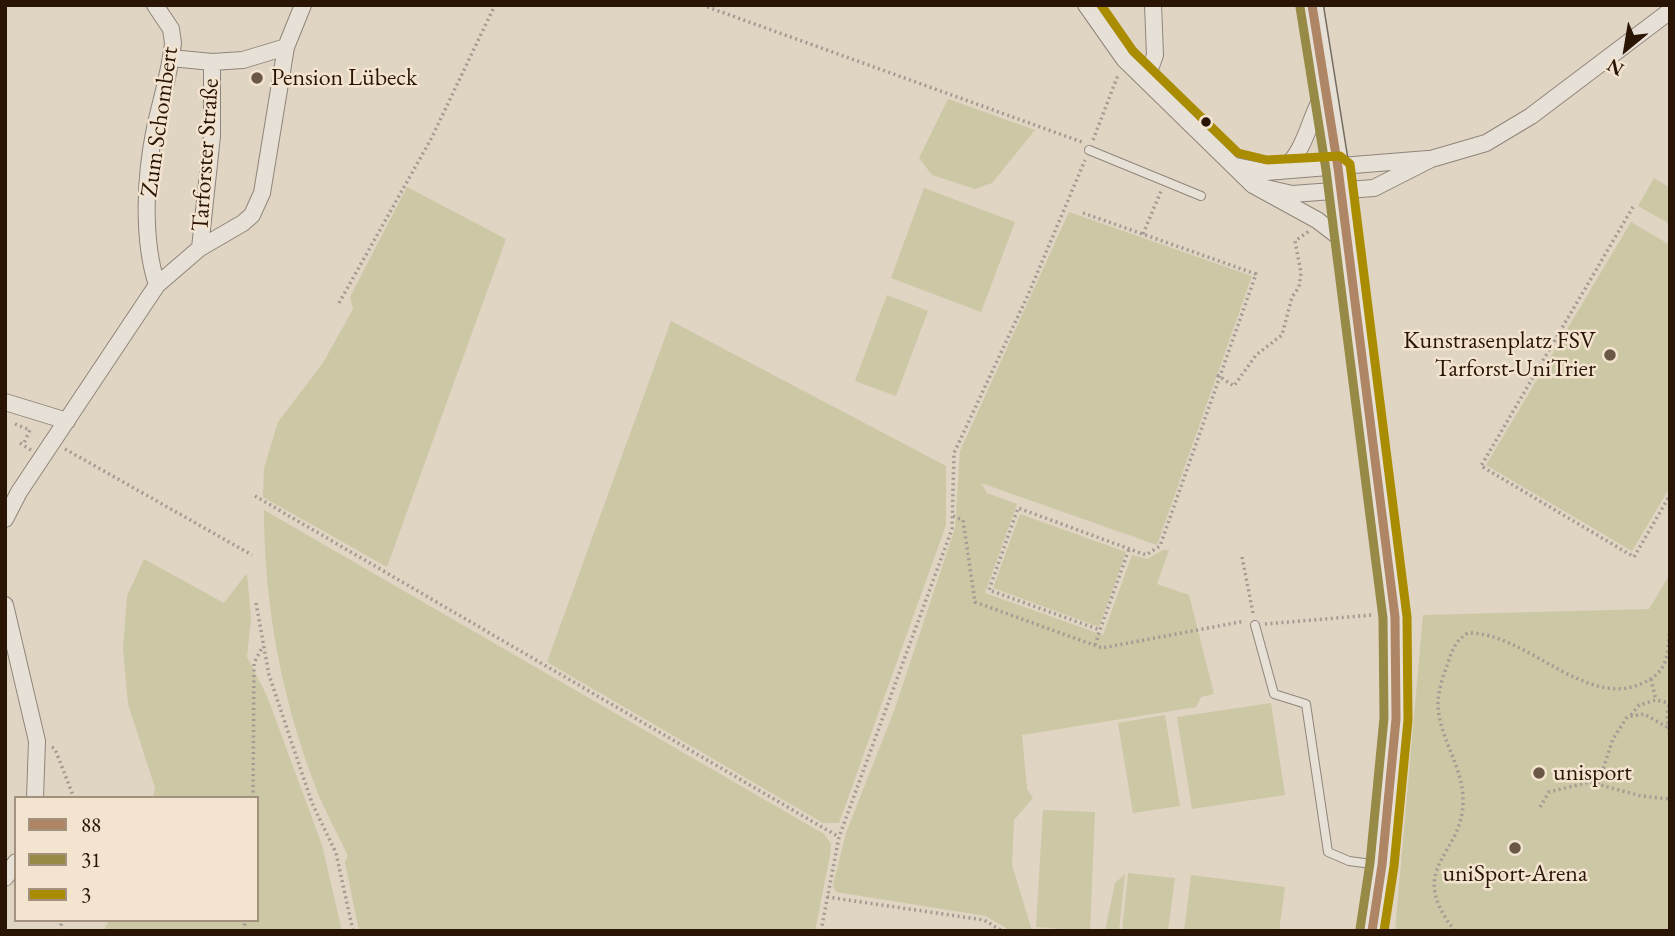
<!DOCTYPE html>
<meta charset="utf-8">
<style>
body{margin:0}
#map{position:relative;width:1675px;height:936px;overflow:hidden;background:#e0d4c3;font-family:"EB Garamond",serif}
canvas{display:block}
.frame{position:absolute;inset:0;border:7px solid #2a1403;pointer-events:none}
.legend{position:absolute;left:14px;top:796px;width:245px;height:126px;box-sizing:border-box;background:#f3e4d0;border:2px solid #a3917e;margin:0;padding:9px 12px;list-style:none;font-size:21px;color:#2a1403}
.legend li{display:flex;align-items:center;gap:14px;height:35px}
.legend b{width:35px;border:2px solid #a3917e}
.north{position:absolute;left:1591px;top:14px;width:70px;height:70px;-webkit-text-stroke:5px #f3e4d0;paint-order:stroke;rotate:210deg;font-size:19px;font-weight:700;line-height:28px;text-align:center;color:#2a1403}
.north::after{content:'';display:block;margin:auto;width:24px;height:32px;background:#2a1403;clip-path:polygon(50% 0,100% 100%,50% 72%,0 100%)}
</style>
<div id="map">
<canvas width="1675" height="936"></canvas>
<div class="frame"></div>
<ul class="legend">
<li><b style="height:9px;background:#ae8565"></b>88</li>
<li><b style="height:9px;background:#978a46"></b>31</li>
<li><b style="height:9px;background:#aa8c01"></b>3</li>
</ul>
<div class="north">N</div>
</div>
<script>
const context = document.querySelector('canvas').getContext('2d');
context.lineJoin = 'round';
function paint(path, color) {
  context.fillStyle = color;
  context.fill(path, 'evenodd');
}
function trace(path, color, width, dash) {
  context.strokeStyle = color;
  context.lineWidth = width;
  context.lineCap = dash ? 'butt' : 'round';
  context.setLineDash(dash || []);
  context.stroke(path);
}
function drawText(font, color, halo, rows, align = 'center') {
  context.font = font + ' "EB Garamond",serif';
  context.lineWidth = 5;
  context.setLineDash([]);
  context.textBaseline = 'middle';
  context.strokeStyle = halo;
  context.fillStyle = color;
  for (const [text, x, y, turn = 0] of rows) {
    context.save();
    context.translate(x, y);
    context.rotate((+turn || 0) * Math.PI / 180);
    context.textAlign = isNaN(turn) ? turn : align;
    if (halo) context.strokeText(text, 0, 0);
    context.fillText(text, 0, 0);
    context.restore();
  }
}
paint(new Path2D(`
 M948 99 1035 130 992 183 975 189 932 175 919 158Z
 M1654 178 1670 188V224L1638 206Z
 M407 187 506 239 387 567 263 497 264 468 278 422 323 363 353 309 350 297Z
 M924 188 1015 222 981 312 891 278Z
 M1069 212 1252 276 1157 545 981 483 987 493 1017 504 985 593 1103 635 1132 555 1147 559 1163 550H1169L1157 584 1189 595 1214 694 1201 697 1196 707 1022 735 1027 789 1033 798 1014 820 1012 865 1032 931H1011L986 916 836 892 833 885 846 833 894 711 955 528 960 451Z
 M1631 222 1670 245V487L1632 551 1486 465Z
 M887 295 928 311 896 396 855 381Z
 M671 321 946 466V525L839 823H823L547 662Z
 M264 510 824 834 831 844 830 855 815 931H359L345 862 348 856C337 832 323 808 314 783 281 695 264 603 264 510Z
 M1020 514 1126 552 1099 627 993 588Z
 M144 559 224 603 247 573 251 618 247 657 267 696 322 845 342 931H104L109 920H257V798H153L155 788 128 704 123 648 127 596Z
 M1670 574V931H1395L1423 615 1649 609Z
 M1271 703 1285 795 1192 809 1177 717Z
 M1165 715 1180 806 1133 813 1118 723Z
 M1043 810 1095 812 1090 931 1036 927Z
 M1128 873 1175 878 1168 931H1122Z
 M1125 874 1119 931H1105L1115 883Z
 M1191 875 1285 887 1279 931H1184Z`), '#ccc7a5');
const lane = new Path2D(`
 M1089 150 1201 196
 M1255 625 1274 694 1306 704 1328 852 1349 861 1379 865`);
const street = new Path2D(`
 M155 5 171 29 173 43C170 72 161 100 155 128 145 176 142 239 157 285
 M1086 5 1124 59 1253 185 1317 220 1347 243
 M171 58 212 62V136L200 248
 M212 62 243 60 286 47
 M1146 80 1155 55 1153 5
 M1235 166 1266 172 1428 159
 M1281 171C1308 150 1308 117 1326 90
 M1253 185 1292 194 1374 188 1431 159 1486 143 1531 116 1670 11
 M5 402 67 421
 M5 519 19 492 157 285 200 248 243 223 252 215 262 193 286 47 303 5
 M5 605 37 741 35 798
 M5 878 16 862`);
const secondary = new Path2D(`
 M1312 5 1338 168 1395 617 1396 719 1382 865 1372 931`);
trace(lane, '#8f857a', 10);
trace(street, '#8f857a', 18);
trace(secondary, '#756c61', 24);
trace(new Path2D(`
 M702 5 1082 142
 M1093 140 1118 75
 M1633 207 1481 466 1634 557 1670 495
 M1083 213 1256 274 1160 546 1146 555 1018 508 989 590 1100 630 1129 549
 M1143 234 1161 191
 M339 303 431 139 495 5
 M1217 375 1234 386 1256 355 1282 335 1292 297 1299 287 1301 273 1295 241 1309 231
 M15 424 30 430 23 445
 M20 443 31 450
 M65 449 252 555
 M255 496 839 837
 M953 516 963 520 975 602 1102 648 1245 621
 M1242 557 1253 613
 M256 603 269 675 312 803 336 853 353 931
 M1265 624 1372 615
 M1095 645 1100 630
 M1651 679 1656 700
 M1670 700 1667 715 1670 738
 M1631 715 1639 705 1656 700 1669 703
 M52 747 55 749 74 798
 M1598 784 1613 739 1627 717 1644 714 1667 727
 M253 798 254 663 263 646
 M1540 807 1549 792 1590 782 1641 796 1670 799
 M827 897 984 920 1002 931
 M60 931 62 920
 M244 931 245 920
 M821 931 839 837 952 529 954 453 1028 295 1085 160
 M1455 931C1403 865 1465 857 1463 798 1462 765 1439 737 1438 705 1438 691 1443 676 1448 663 1452 650 1456 640 1468 633 1527 632 1587 712 1645 682 1653 678 1661 672 1664 664 1669 654 1668 642 1670 632`), '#a29b93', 3.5, [2, 3.5]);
trace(lane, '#e7e0d7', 8);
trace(street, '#e7e0d7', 16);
trace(secondary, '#e7e0d7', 21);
trace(new Path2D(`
 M1312 5 1338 168 1395 617 1396 719 1382 865 1372 931`), '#ae8565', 9);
trace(new Path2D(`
 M1300 7 1326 170 1383 618 1384 718 1370 863 1360 929`), '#978a46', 9);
trace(new Path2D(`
 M1101 5 1133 51 1238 153 1267 160 1340 156 1350 164 1407 617 1408 720 1394 866 1384 931`), '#aa8c01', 9);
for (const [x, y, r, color] of [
 [257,78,7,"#6a5746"],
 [1206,122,6,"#2a1403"],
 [1610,355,7,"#6a5746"],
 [1539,773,7,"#6a5746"],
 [1515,848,7,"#6a5746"]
]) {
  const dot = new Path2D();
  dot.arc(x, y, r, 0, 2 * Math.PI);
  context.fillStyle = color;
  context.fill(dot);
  trace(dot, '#f3e4d0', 2.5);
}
drawText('24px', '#2a1403', '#f3e4d0', [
 ["Pension Lübeck",271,78],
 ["Kunstrasenplatz FSV",1596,341,"right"],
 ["Tarforst-UniTrier",1596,369,"right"],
 ["unisport",1553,773],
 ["uniSport-Arena",1515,874,"center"]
], 'left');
drawText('24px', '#2a1403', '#f3e4d0', [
 ["Zum Schombert",160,122,-82],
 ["Tarforster Straße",206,155,-86]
]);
</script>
